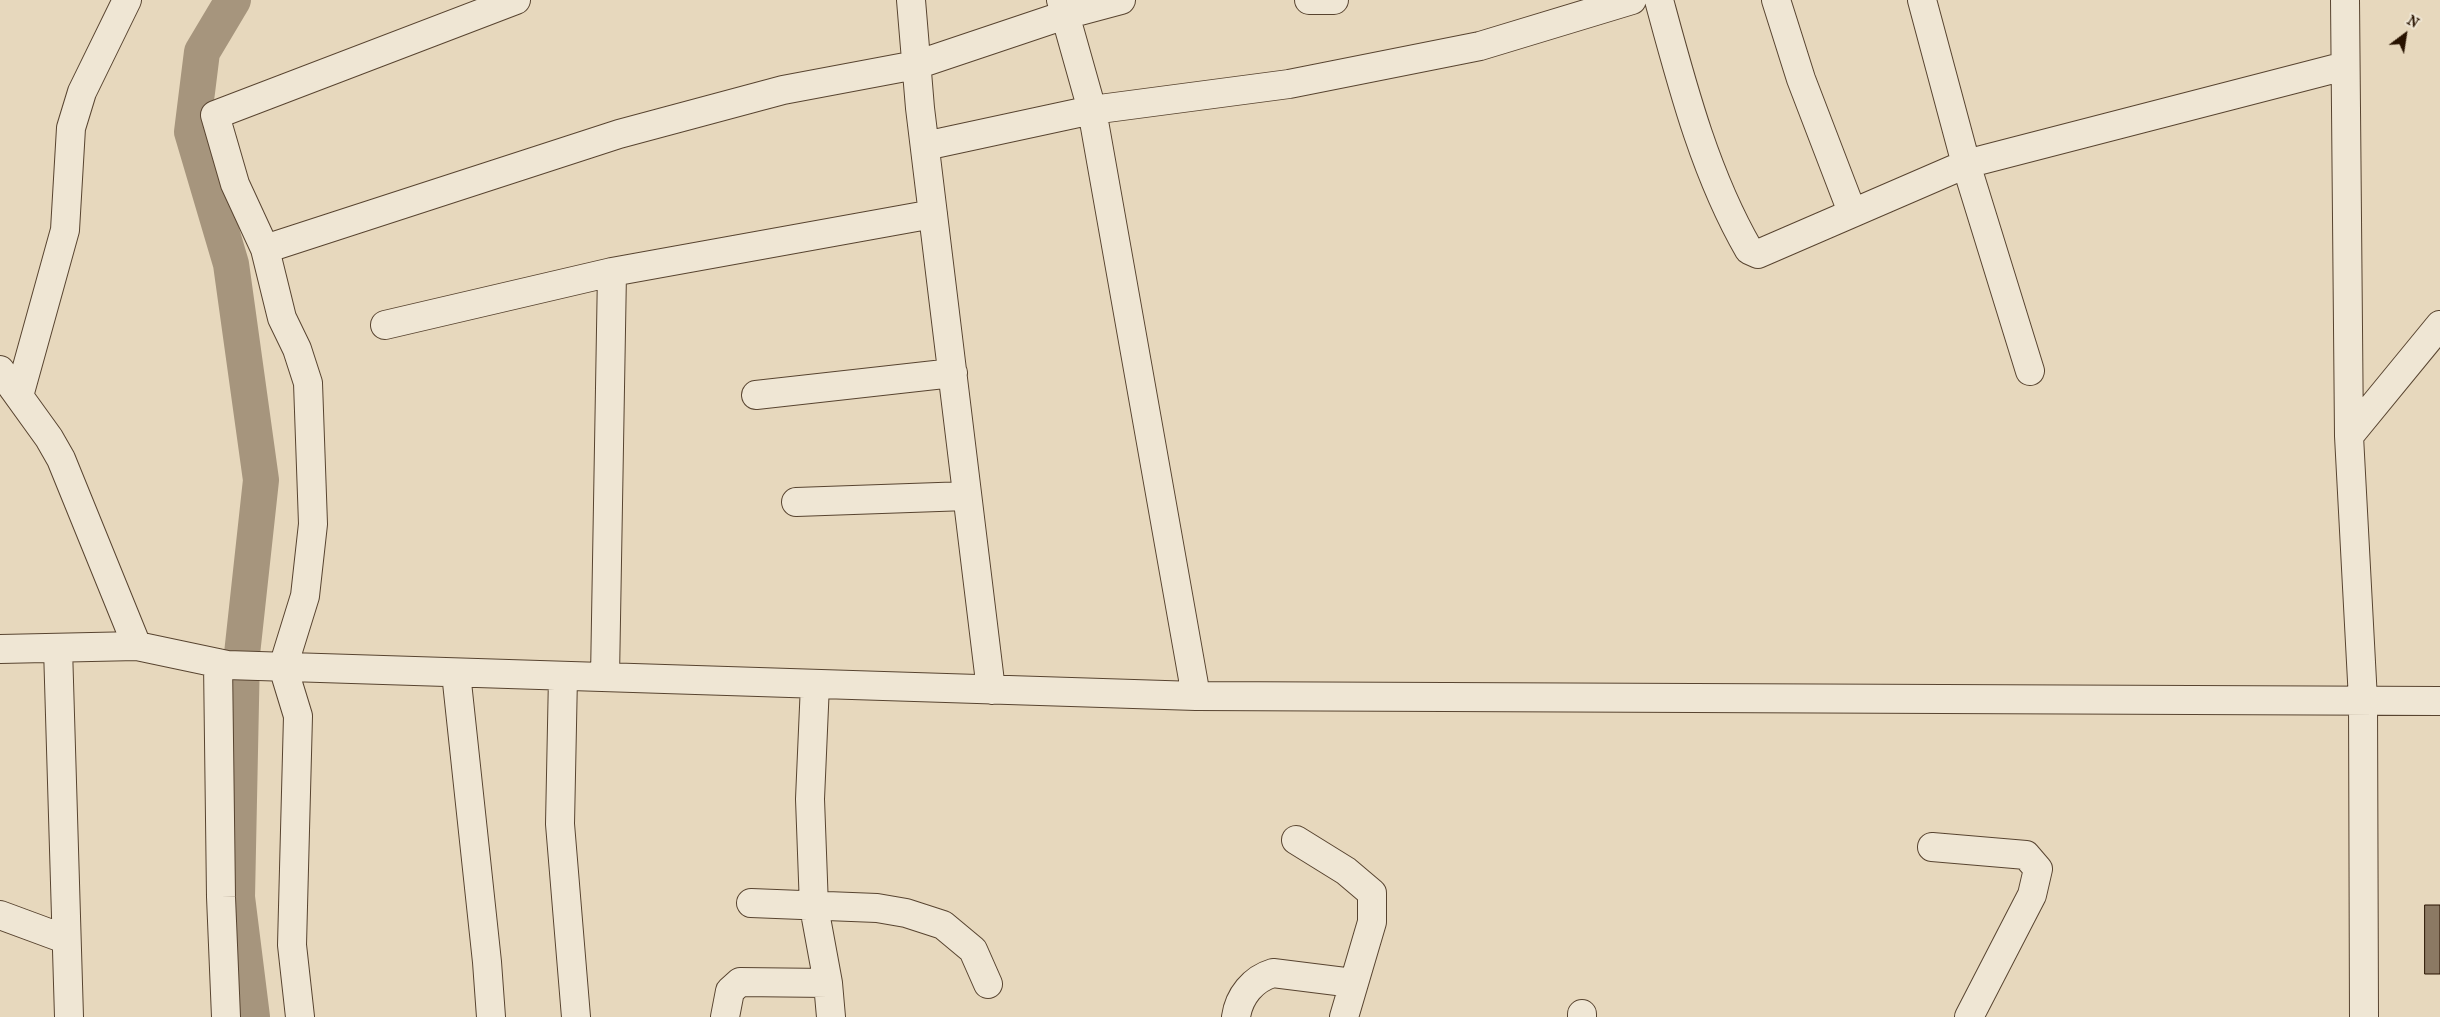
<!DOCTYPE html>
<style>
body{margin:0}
#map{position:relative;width:2440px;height:1017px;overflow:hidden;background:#e7d8bd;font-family:"IM FELL French Canon",serif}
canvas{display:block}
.north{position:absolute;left:2380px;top:10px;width:50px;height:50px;-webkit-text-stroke:4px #efe6d4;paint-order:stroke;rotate:31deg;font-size:14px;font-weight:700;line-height:20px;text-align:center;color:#281301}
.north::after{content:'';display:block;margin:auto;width:18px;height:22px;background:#281301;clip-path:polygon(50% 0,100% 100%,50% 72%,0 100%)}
</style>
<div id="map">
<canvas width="2440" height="1017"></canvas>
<div class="north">N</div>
</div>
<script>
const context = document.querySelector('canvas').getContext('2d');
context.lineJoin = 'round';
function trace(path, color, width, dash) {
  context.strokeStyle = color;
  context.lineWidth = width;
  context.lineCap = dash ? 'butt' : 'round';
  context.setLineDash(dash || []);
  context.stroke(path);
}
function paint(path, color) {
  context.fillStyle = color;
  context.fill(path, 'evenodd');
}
trace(new Path2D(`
 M233 0 202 52 192 132 231 264 261 480 242 654 237 897 252 1017`), '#a6957d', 36);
const building = new Path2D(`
 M2425 905H2440V974H2425Z`);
paint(building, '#8b7963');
trace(building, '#281301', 1);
const minor = new Path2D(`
 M911 0 920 108 991 690
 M1061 0 1092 110 1196 696
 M1309 0H1334
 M1659 0C1682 85 1705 174 1749 250L1758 254 1966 164 2345 66
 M1776 0 1801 79 1852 212
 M1922 0 1966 164 2030 371
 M2345 0 2349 436 2363 700 2364 1017
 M925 146 1092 110 1289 84 1480 46 1632 0
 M265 249 619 134 783 90 916 65 1065 15 1121 0
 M385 325 612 272 933 214
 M0 370 49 438 61 459 137 646
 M756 395 953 373
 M19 396 65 230 71 128 82 92 127 0
 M2349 436 2440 325
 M796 502 967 496
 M58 648 69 1017
 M0 649 137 646 227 665 1196 696 2440 701
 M218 663 221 897 226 1017
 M456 673 487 962 491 1017
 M563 676 560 824 576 1017
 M605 677 612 272
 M815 684 810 799 814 907 828 983 831 1017
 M1296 840 1346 871 1372 893V922L1344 1017
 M1932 847 2026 855 2038 869 2032 895 1969 1017
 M751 903 877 908 906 913 943 925 973 950 988 984
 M0 915 65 939
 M1582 1014V1017
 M300 1017 292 945 298 716 283 667 305 596 313 524 308 383 297 349 282 318 265 249 235 184 215 115 516 0
 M725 1017 730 991 740 982 828 983
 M1236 1017C1239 996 1253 979 1273 973L1353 983`);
trace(minor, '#584430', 30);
trace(minor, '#efe6d4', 28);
</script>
